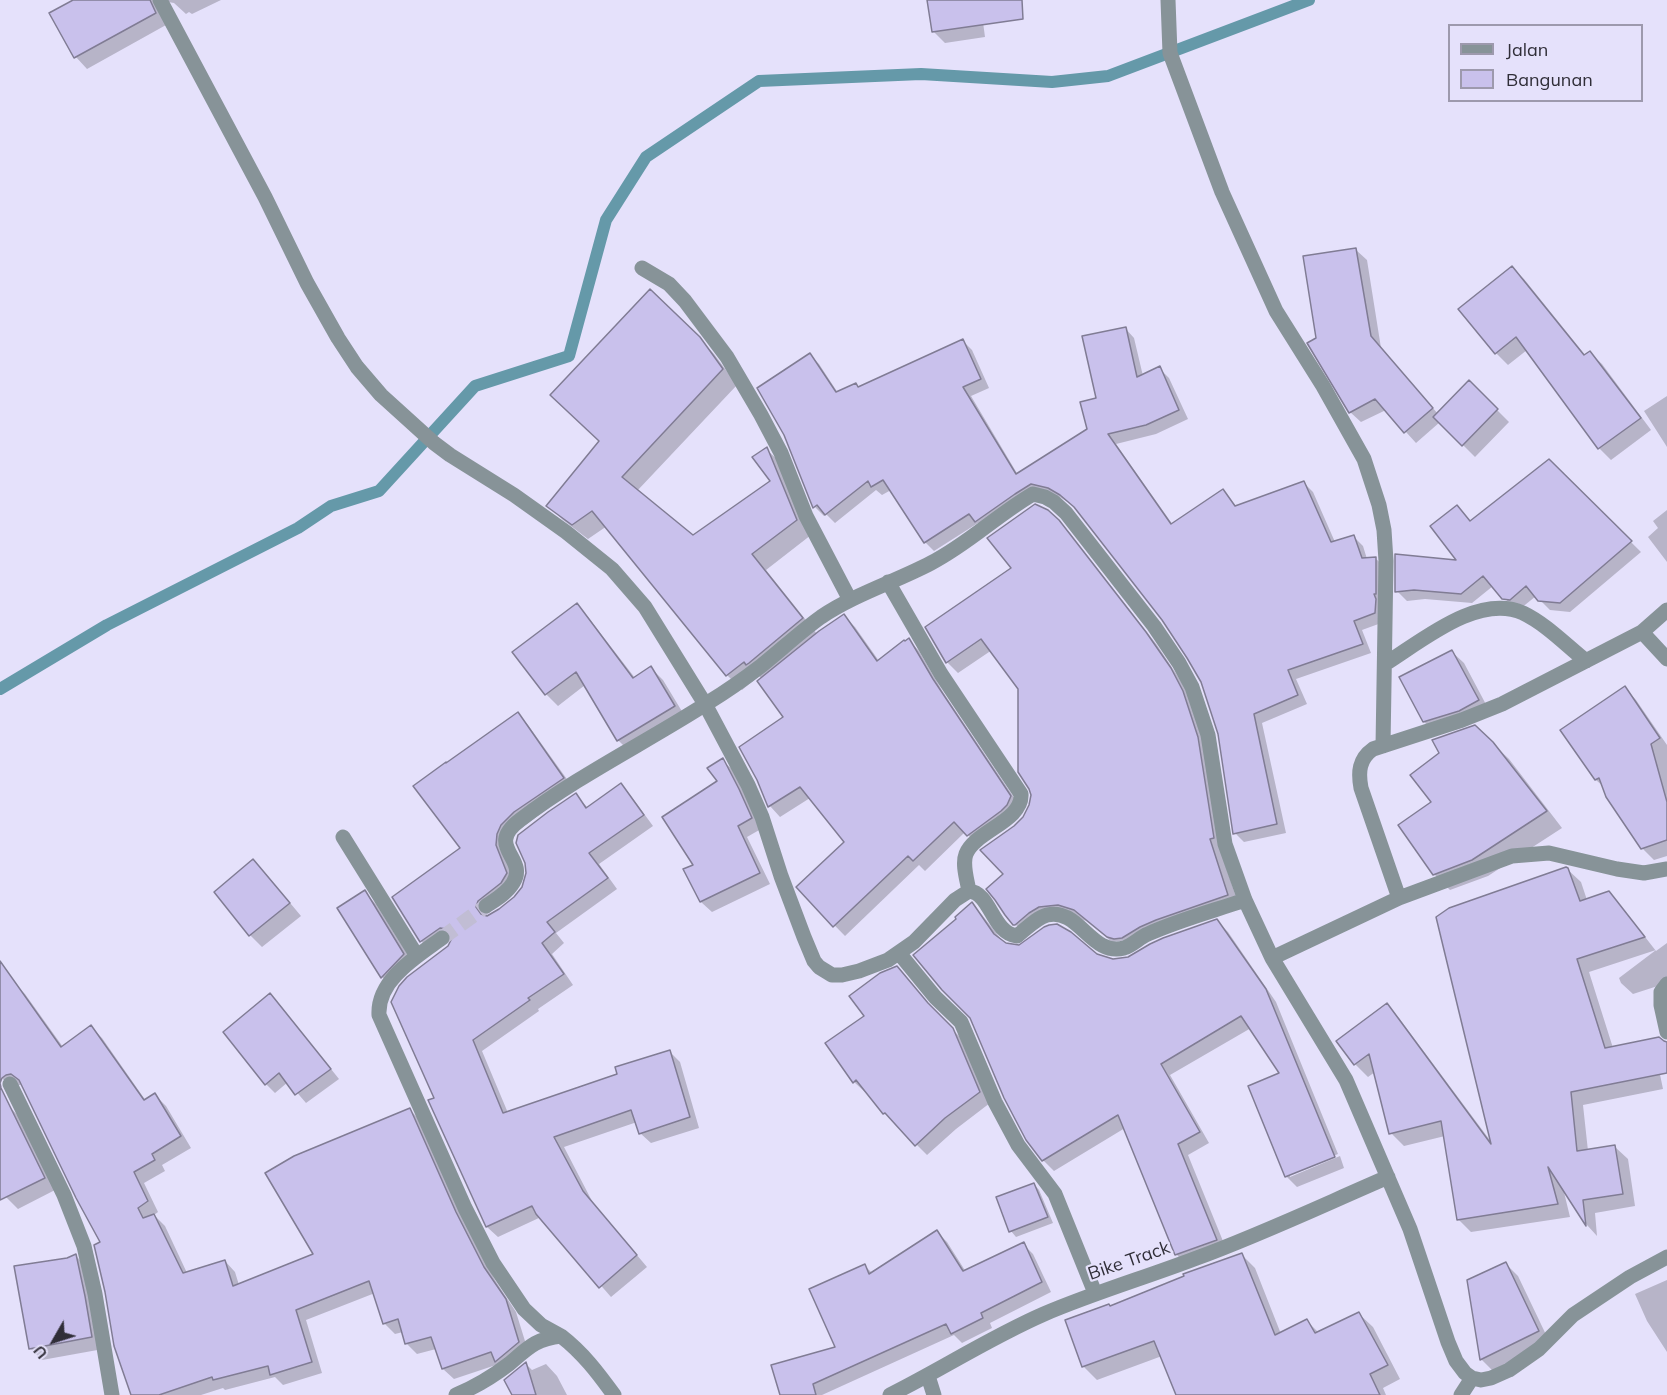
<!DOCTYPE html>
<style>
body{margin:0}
#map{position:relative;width:1667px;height:1395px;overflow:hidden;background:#e5e1fb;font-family:Mulish,sans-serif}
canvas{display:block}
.legend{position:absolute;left:1448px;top:24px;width:195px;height:78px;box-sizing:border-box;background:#e5e1fb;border:2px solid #9d99ad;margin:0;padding:8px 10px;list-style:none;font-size:18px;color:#302e38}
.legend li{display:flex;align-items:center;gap:12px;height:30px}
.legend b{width:30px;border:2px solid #9d99ad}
.north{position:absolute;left:24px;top:1311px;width:60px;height:60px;-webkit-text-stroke:4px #e5e1fb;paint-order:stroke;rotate:231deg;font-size:16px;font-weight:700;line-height:24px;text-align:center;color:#302e38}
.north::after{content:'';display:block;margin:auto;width:21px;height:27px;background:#302e38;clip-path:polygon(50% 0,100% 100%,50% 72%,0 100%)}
</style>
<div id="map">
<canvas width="1667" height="1395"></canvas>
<ul class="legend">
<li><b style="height:8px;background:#879398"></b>Jalan</li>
<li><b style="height:16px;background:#c9c1ec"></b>Bangunan</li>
</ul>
<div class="north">U</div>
</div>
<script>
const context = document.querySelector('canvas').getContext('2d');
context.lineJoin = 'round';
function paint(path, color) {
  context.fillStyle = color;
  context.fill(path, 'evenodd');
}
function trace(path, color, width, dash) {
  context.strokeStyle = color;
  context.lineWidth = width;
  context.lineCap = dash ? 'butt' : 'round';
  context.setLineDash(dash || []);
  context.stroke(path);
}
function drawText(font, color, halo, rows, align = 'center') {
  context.font = font + ' Mulish,sans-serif';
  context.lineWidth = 4.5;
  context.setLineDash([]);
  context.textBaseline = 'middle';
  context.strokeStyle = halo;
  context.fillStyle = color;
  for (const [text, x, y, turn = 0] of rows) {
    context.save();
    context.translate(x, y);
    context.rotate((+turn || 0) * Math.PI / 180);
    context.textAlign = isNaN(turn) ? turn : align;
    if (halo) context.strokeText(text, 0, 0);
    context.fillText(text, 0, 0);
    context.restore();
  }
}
paint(new Path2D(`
 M76 0H221L192 14 189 12 186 14 174 3 168 2 166 25 87 69 76 57Z
 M929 0H980L985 37 945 43 933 31Z
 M1356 250 1367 260 1381 348 1438 414 1469 382 1509 422 1475 457 1440 422 1416 443 1386 410 1361 422 1350 412 1318 339Z
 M1512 268 1524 279 1586 356 1590 353 1602 364 1651 430 1611 460 1599 448 1527 350 1508 365 1496 353 1461 309Z
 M1125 328 1134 338 1143 376 1159 368 1169 378 1188 419 1156 434 1116 444 1173 525 1223 491 1237 507 1304 483 1313 492 1335 542 1353 536 1363 546 1367 559 1375 558 1385 567 1384 622 1362 630 1371 653 1296 679 1307 704 1262 723 1286 833 1244 842 1235 833 1219 733 1202 682 1163 619 1071 504 1058 496 1024 503 986 531 978 523 934 551 925 542 891 490 882 495 876 490 835 523 826 514 824 516 815 507 785 434 810 355 819 364 838 393 859 388 963 341 972 350 989 388 971 396 1018 475 1089 430 1097 399Z
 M699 338 714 354 737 385 637 491 693 537 772 481 766 449 781 463 811 535 766 570 817 634 844 616 855 627 879 661 909 640 919 651 943 692 1021 808 979 846 965 832 925 871 919 865 845 936 798 888 846 842 810 798 780 817 770 806 758 780 785 718 762 679 759 676 742 690 727 675 607 526 588 539 563 520 548 505Z
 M1667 396V447L1644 411Z
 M1549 461 1641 552 1570 612 1550 610 1536 596 1520 609 1514 608 1493 586 1472 603 1425 599 1407 601 1397 591 1459 562 1457 507 1471 522Z
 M1667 510V562L1648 537 1658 528 1653 521Z
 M1058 521 1070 533 1157 645 1181 681 1194 703 1209 750 1220 849 1239 906 1152 937 1112 942 1086 921 1070 915 1051 918 1026 935 1006 915 1005 874 1015 827 1024 818 1031 805 1032 795 1020 688 992 650 958 673 947 662 927 627 1013 568Z
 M577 605 588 617 635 678 651 668 663 680 686 718 629 751 618 740 585 685 558 706 546 694 514 652Z
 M1452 652 1464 663 1490 712 1436 733 1424 722Z
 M1625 688 1636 700 1667 745V856L1654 860 1642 848 1605 788 1596 780Z
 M518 714 528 725 574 789 511 836 516 884 488 912 486 918 515 898 523 887 576 795 588 808 621 785 631 796 653 826 599 864 617 889 556 933 564 943 552 954 573 985 538 1009 539 1011 482 1051 508 1113 619 1075 669 1051 680 1062 699 1128 651 1143 640 1133 637 1122 564 1147 593 1203 647 1267 611 1297 541 1217 498 1237 487 1227 430 1101 436 1098 449 947 454 937 431 951 421 941 463 849Z
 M1492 743 1509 759 1562 828 1488 876 1450 890 1434 874 1433 802Z
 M722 760 733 770 761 829 747 837 770 884 712 912 701 902 685 870 695 866 719 782Z
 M253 861 265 873 301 916 262 947 250 935 216 892Z
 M1567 869 1581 882 1587 900 1608 893 1621 906 1656 951 1667 943V983L1633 994 1621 983 1619 978 1656 950 1589 972 1613 1048 1656 1055 1663 1089 1583 1105 1588 1151 1615 1147 1628 1159 1635 1206 1595 1213 1597 1236 1587 1225 1563 1188 1570 1217 1471 1232 1458 1219 1445 1136 1404 1146 1391 1133 1375 1072 1368 1077 1355 1064 1338 1041 1386 1005 1399 1018 1492 1143Z
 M364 892 376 904 415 966 394 988 382 977 339 908Z
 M972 904 982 915 1005 944 1096 955 1113 960 1128 958 1217 921 1228 932 1276 1002 1338 1154 1290 1173V1177L1340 1156 1344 1168 1297 1187 1286 1176 1281 1074 1251 1028 1170 1075 1209 1143 1188 1155 1227 1251 1187 1265 1177 1255 1125 1128 1054 1171 1043 1160 959 919Z
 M897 968 937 1014 963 1040 990 1103 956 1129 927 1155 885 1113 867 1091 865 1092 854 1082 866 1016Z
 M14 983 25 994 63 1047 91 1027 102 1038 146 1101 155 1095 166 1106 191 1148 162 1165 165 1171 144 1183 158 1212 154 1215 165 1226 187 1273 225 1261 235 1272 239 1285 315 1254 409 1109 420 1120 467 1225 495 1280 516 1312 529 1354 454 1379 443 1369 436 1349 417 1354 406 1343 403 1332 395 1334 384 1323 375 1293 306 1320 322 1373 283 1385 275 1377 225 1390 223 1388 201 1395H132L102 1242 23 1084 16 1086 13 1090 0 1076V993Z
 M279 1004 339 1079 306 1103 288 1082 275 1093 266 1084Z
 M9 1106 20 1118 55 1190 18 1209 6 1197 0 1185V1110Z
 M1034 1184 1039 1190 1053 1223 1016 1237 1011 1231Z
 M937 1232 947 1242 966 1272 1023 1244 1033 1254 1051 1292 990 1323 992 1328 962 1343 954 1335 822 1395H781L837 1348 865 1266 873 1274Z
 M1241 1254 1255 1268 1281 1334 1307 1321 1319 1333 1359 1314 1373 1327 1400 1379 1383 1388 1386 1395H1198L1162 1356 1097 1380 1083 1366 1111 1307Z
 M75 1255 87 1267 103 1349 42 1360 30 1348 68 1259Z
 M1506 1264 1518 1276 1550 1343 1493 1371 1481 1359Z
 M1667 1280V1352L1647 1321 1635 1294Z
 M526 1364 532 1370 546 1364 557 1376 567 1395H513Z`), '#0003');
trace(new Path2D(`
 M0 689 107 625 298 528 331 506 379 491 475 386 569 356 606 220 646 157 759 81 921 74 1052 82 1108 76 1309 0`), '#6599a9', 12);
const building = new Path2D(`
 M73 0H150L156 13 74 58 49 13Z
 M927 0H1022L1023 19 932 32Z
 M1356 248 1371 336 1433 408 1404 433 1375 399 1349 413 1307 343 1316 338 1303 256Z
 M1512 266 1584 355 1590 351 1641 418 1598 449 1516 337 1495 354 1458 309Z
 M650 289 700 337 723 369 622 477 693 535 770 481 752 457 767 447 797 520 752 554 803 618 749 663 746 665 744 662 726 676 592 511 572 525 546 506 599 441 550 395Z
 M1126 327 1137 377 1160 366 1179 410 1146 425 1108 434 1171 524 1223 489 1235 506 1304 481 1331 542 1354 535 1362 558 1376 557V594H1374L1376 599 1375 613 1354 621 1363 644 1288 670 1298 695 1254 714 1277 824 1233 834 1218 734 1201 682 1187 658 1162 620 1074 507 1060 495 1048 488 1031 484 1015 494 975 522 969 514 924 543 883 480 871 487 868 481 825 515 817 505 813 508 784 435 757 388 810 353 836 392 856 383 858 387 963 339 981 379 963 387 1016 474 1087 429 1080 402 1096 398 1082 336Z
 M1469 380 1498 409 1462 446 1433 417Z
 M1549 459 1632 541 1560 603 1538 601 1526 586 1510 600 1502 599 1483 576 1461 594 1414 590 1395 592V554L1456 560 1430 526 1457 505 1470 521Z
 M1035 504 1048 510 1059 520 1146 632 1171 668 1183 691 1198 737 1214 838 1210 839 1228 895 1156 920 1140 927 1122 938 1114 939 1107 937 1074 910 1058 905 1039 907 1029 913 1015 925H1013L1005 915 995 900 986 889 1003 874 980 850 1014 826 1023 817 1029 805 1031 795 1029 789 1018 772V689L981 639 946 663 925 627 1011 568 987 538Z
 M577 603 633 678 651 666 675 706 617 741 576 672 545 695 512 652Z
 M844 614 877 661 904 640 905 641 909 638 933 679 1011 796 1007 805 1001 811 967 836 954 822 913 861 908 856 833 927 796 887 844 842 800 787 768 807 757 780 739 747 783 717 757 681 819 631Z
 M1452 650 1479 700 1459 711 1423 722 1399 677Z
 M1625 686 1660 738 1651 744 1667 802V840L1641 849 1606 797 1599 778 1595 780 1560 730Z
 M518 712 564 778 514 812 501 825 497 834 496 845 507 873 501 883 478 901 476 907 481 914 487 916 499 909 514 897 522 887 526 873 525 863 516 843 518 835 548 812 576 793 586 808 621 783 644 815 589 853 608 878 547 922 555 932 542 943 564 974 528 998 530 1000 473 1040 503 1113 617 1074 615 1067 670 1050 690 1117 639 1134 631 1110 554 1137 583 1191 637 1255 599 1288 536 1214 532 1206 486 1227 428 1100 434 1098 391 1002 399 986 407 977 448 946 452 938 450 933 447 929 440 928 420 942 392 897 460 848 413 786 446 762V763Z
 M1475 725 1493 742 1547 811 1472 860 1433 875 1398 825 1431 802 1410 775 1439 753 1432 740Z
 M723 758 739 789 752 818 738 826 760 873 700 902 683 869 693 865 662 817 717 781 707 768Z
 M253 859 290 903 249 936 214 892Z
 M1566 867 1568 868 1580 901 1609 891 1645 937 1577 959 1605 1048 1659 1037 1664 1041 1667 1042V1073L1571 1092 1577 1151 1615 1145 1623 1194 1583 1200 1586 1226 1548 1167 1558 1204 1457 1220 1441 1121 1389 1134 1369 1054 1354 1065 1336 1041 1387 1003 1491 1144 1436 917 1449 908Z
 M365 890 404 954 381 978 337 908Z
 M972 902 994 934 1006 943 1019 945 1044 927 1049 925 1057 924 1071 932 1097 954 1113 959 1128 957 1150 944 1163 938 1217 919 1266 989 1335 1157 1285 1177 1248 1086 1279 1073 1241 1016 1161 1064 1200 1132 1178 1144 1217 1240 1175 1255 1118 1115 1042 1161 1026 1140 1004 1098 970 1018 942 990 913 955 956 919 955 917Z
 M0 961 61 1047 91 1025 144 1100 155 1093 181 1136 152 1154 155 1160 134 1172 148 1201 138 1208 143 1218 154 1214 183 1273 225 1260 233 1286 313 1254 265 1173 294 1156 410 1108 456 1212 484 1267 506 1299 519 1342 495 1362 491 1352 442 1369 431 1337 405 1344 398 1319 383 1324 369 1281 296 1310 312 1362 270 1375 268 1366 213 1380 212 1377 159 1395H131L114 1346 105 1292 94 1245 100 1242 76 1198 19 1080 11 1074 6 1075 2 1078 0 1083 1 1088 45 1178 0 1200Z
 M897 966 928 1003 953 1028 980 1092 945 1118 915 1146 885 1113 883 1114 856 1080 853 1083 825 1043 864 1016 849 996 880 973Z
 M270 993 331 1069 295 1095 279 1073 265 1085 223 1032Z
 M1034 1183 1048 1217 1009 1232 996 1197Z
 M937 1230 963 1271 1024 1242 1042 1282 981 1313 983 1318 951 1334 946 1324 813 1384 816 1395H780L771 1365 835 1347 809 1289 865 1264 869 1274Z
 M1242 1253 1275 1335 1307 1319 1315 1333 1359 1312 1388 1365 1370 1374 1380 1395H1176L1154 1341 1082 1367 1065 1320 1109 1304 1110 1306 1184 1276 1183 1274Z
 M76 1254 85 1296 92 1337 29 1349 14 1266 67 1258Z
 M1506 1262 1539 1331 1480 1360 1467 1280Z
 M526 1362 536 1395H512L504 1380Z`);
paint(building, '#c9c1ec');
trace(building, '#807c94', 1.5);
trace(new Path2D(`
 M442 938 486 906`), '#c1bdd4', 15, [15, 8]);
trace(new Path2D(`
 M160 0 265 197 307 283 338 338 357 367 381 395 434 443 450 455 514 495 566 532 612 569 645 607 705 704 748 785 762 817 781 876 804 937 814 961 819 967 832 975H842L859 971 888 960 914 942 955 900 969 891C991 893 992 933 1017 936 1026 929 1036 918 1047 915 1079 907 1091 957 1124 948 1133 945 1140 937 1148 934 1179 920 1213 911 1245 900
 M1168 0 1170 53 1222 192 1276 311 1323 386 1364 459 1379 505 1384 530 1386 561 1383 746
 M642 268 669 284 685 301 727 357 761 415 781 453 806 516 850 600
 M888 582 941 674 1021 794C1023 821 975 831 966 854 962 864 967 880 969 891
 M1642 632 1667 659
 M1385 664C1422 641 1478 593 1523 613 1546 624 1566 645 1586 661
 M343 837 417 956
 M1399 898 1361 788C1358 772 1359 759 1373 749L1462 720 1502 704 1642 632 1667 610
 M486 906C495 900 507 893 513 883 529 858 484 847 520 820 579 775 647 742 709 702 727 691 744 679 761 666 781 650 800 632 821 617 855 594 895 582 931 563 968 544 997 515 1033 494L1045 497 1054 502 1066 513 1154 626 1179 663 1192 687 1208 735 1225 844 1245 900 1272 958 1346 1080 1410 1229 1448 1342 1456 1361 1465 1373 1472 1378 1481 1380 1491 1378 1509 1370 1539 1349 1573 1315 1630 1277 1667 1257
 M442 938C416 957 377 980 379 1015L465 1208 493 1263 524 1309 541 1325 561 1336
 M899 953 935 997 961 1022 995 1102 1018 1145 1055 1194 1095 1293
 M1272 958 1399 898 1512 856 1549 853 1617 869 1644 873 1667 869
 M1667 984 1661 992V1005L1667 1032
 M10 1084 64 1195 84 1246 95 1294 112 1395
 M928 1376 934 1395
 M456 1395C475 1387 492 1377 509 1364 528 1348 535 1339 561 1336 583 1353 598 1373 614 1395
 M890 1395C942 1369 991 1337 1044 1314 1093 1293 1144 1278 1194 1259 1260 1235 1323 1205 1388 1177
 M1461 1395 1472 1378`), '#879398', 15);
drawText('18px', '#302e38', '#e5e1fb', [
 ["Bike Track",1129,1261,-19]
]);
</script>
